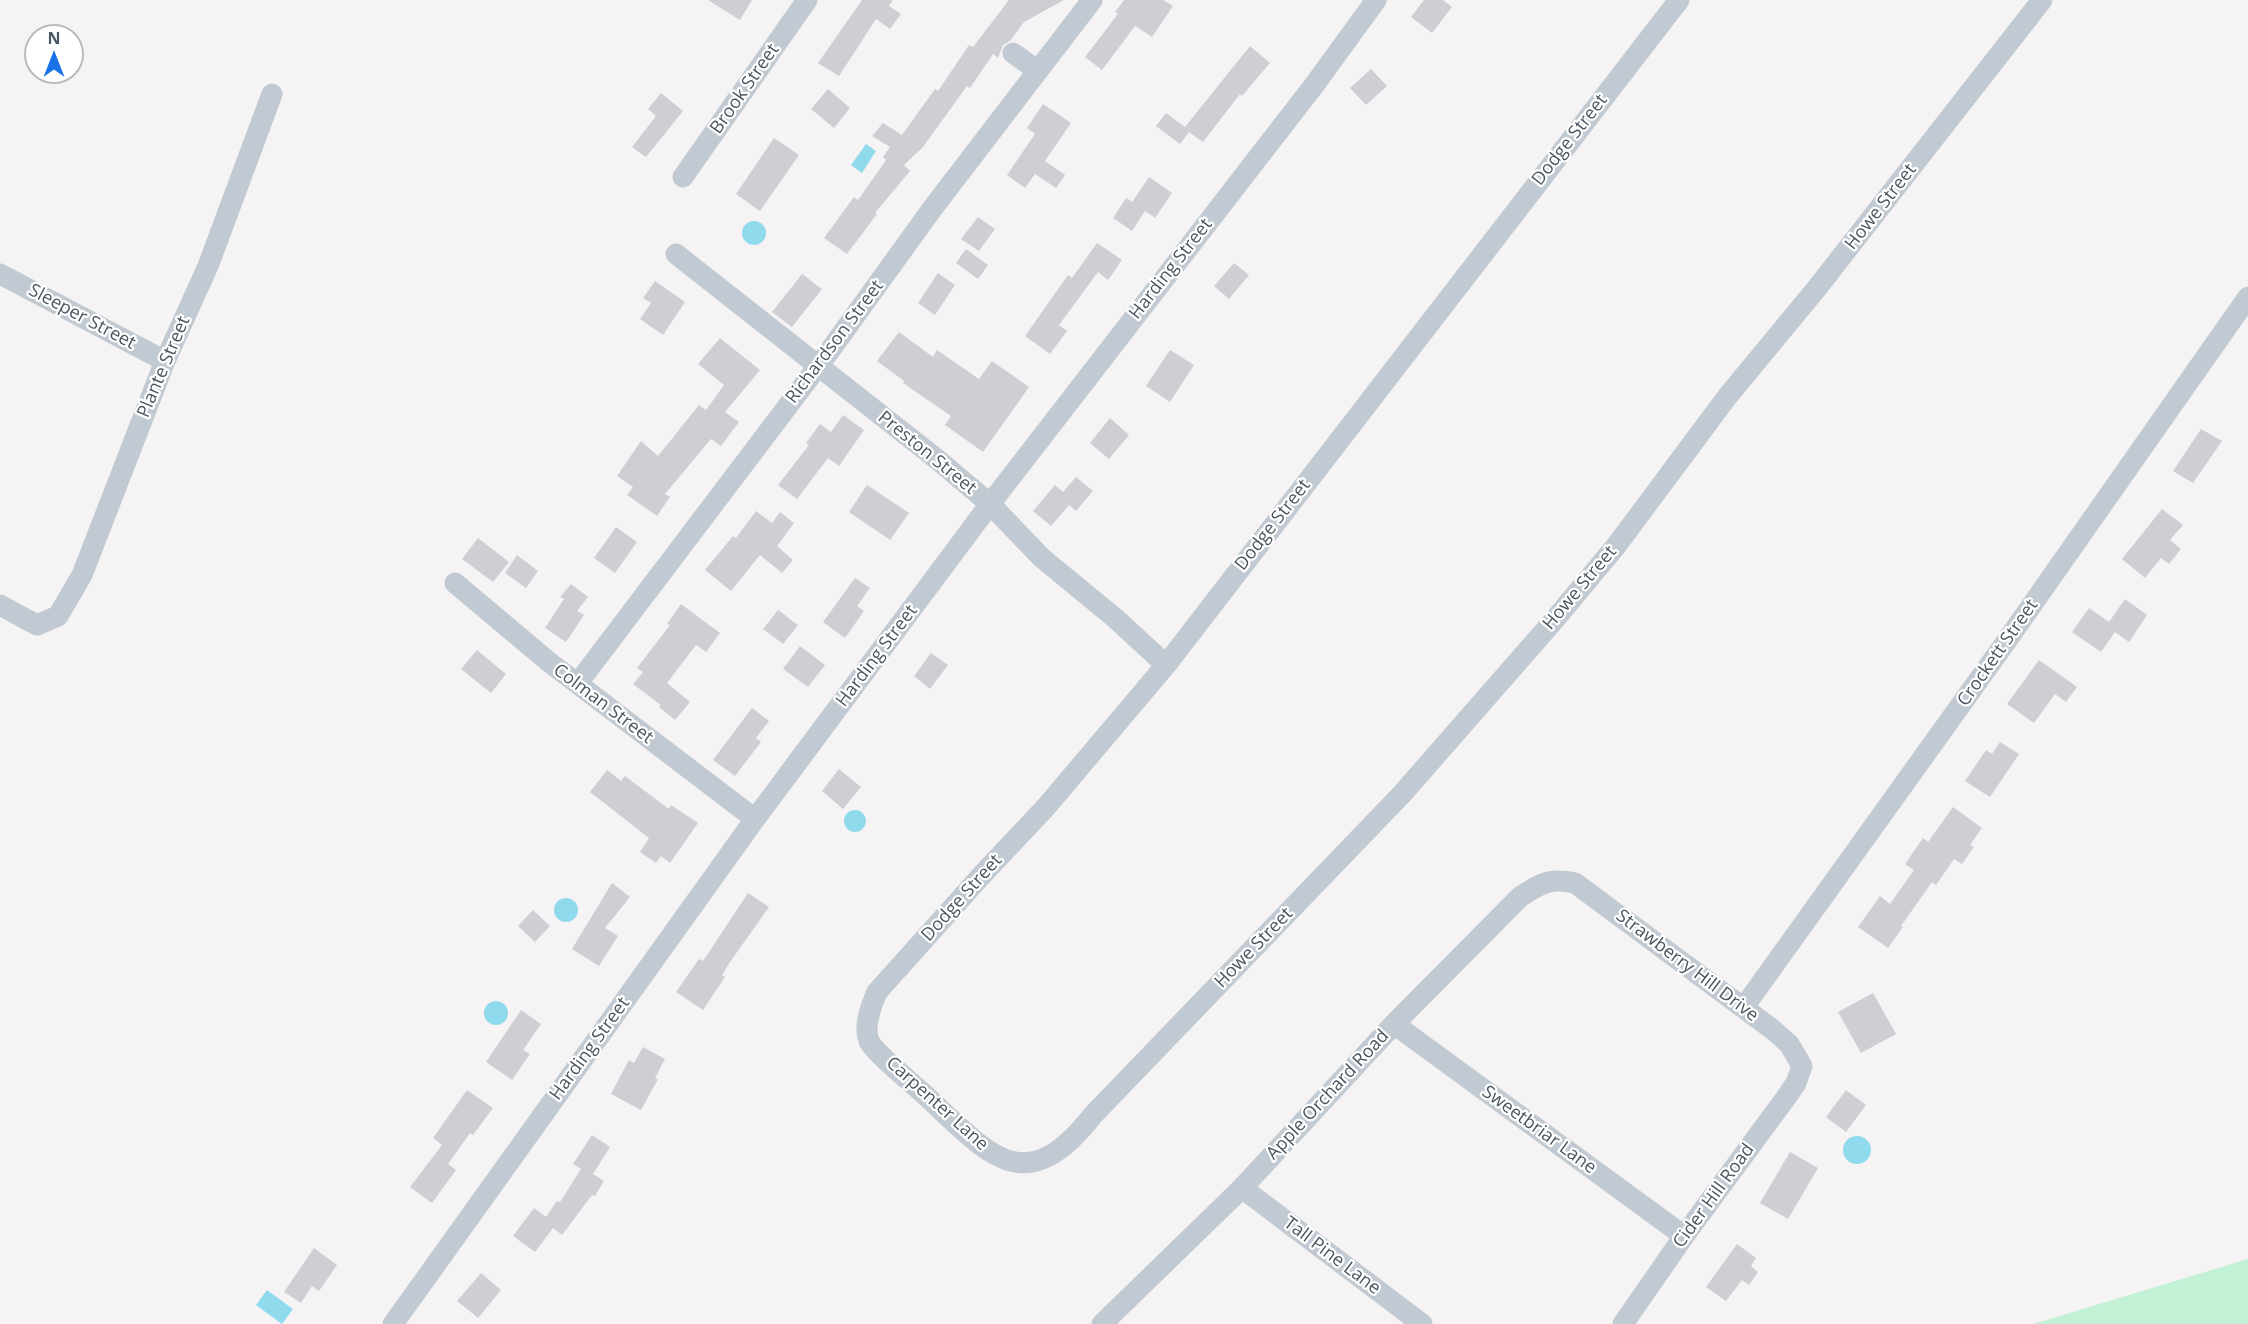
<!DOCTYPE html>
<style>
body{margin:0}
#map{position:relative;width:2248px;height:1324px;overflow:hidden;background:#f5f3f3;font-family:"Open Sans",sans-serif}
canvas{display:block}
.north{position:absolute;left:24px;top:24px;width:60px;height:60px;box-sizing:border-box;background:#fff;border:2px solid #b7bbc0;border-radius:50%;rotate:0deg;font-size:16px;font-weight:700;line-height:24px;text-align:center;color:#4a5661}
.north::after{content:'';display:block;margin:auto;width:21px;height:27px;background:#1a73e8;clip-path:polygon(50% 0,100% 100%,50% 72%,0 100%)}
</style>
<div id="map">
<canvas width="2248" height="1324"></canvas>
<div class="north">N</div>
</div>
<script>
const context = document.querySelector('canvas').getContext('2d');
context.lineJoin = 'round';
function paint(path, color) {
  context.fillStyle = color;
  context.fill(path, 'evenodd');
}
function trace(path, color, width, dash) {
  context.strokeStyle = color;
  context.lineWidth = width;
  context.lineCap = dash ? 'butt' : 'round';
  context.setLineDash(dash || []);
  context.stroke(path);
}
function drawText(font, color, halo, rows, align = 'center') {
  context.font = font + ' "Open Sans",sans-serif';
  context.lineWidth = 4.5;
  context.setLineDash([]);
  context.textBaseline = 'middle';
  context.strokeStyle = halo;
  context.fillStyle = color;
  for (const [text, x, y, turn = 0] of rows) {
    context.save();
    context.translate(x, y);
    context.rotate((+turn || 0) * Math.PI / 180);
    context.textAlign = isNaN(turn) ? turn : align;
    if (halo) context.strokeText(text, 0, 0);
    context.fillText(text, 0, 0);
    context.restore();
  }
}
paint(new Path2D(`
 M2248 1259V1324H2033Z`), '#c3f1d5');
paint(new Path2D(`
 M866 144 876 151 862 173 851 165Z
 M742 233a12 12 0 1 1 24 0a12 12 0 1 1-24 0Z
 M844 821a11 11 0 1 1 22 0a11 11 0 1 1-22 0Z
 M554 910a12 12 0 1 1 24 0a12 12 0 1 1-24 0Z
 M484 1013a12 12 0 1 1 24 0a12 12 0 1 1-24 0Z
 M1843 1150a14 14 0 1 1 28 0a14 14 0 1 1-28 0Z
 M267 1290 293 1309 282 1324 256 1305Z`), '#90daee');
paint(new Path2D(`
 M708 0H752L740 20Z
 M862 0H893L889 6 901 14 890 29 876 19 839 76 818 63Z
 M1009 0H1064L1024 22 1010 41 1003 45 998 58 993 54 970 88 967 86 923 147 904 165 910 171 875 213 877 214 847 254 824 238 854 197 858 200 886 160 883 157 890 147 872 136 883 123 902 135 935 89 938 91 969 45 973 47Z
 M1124 0H1163L1173 6 1152 37 1135 26 1102 70 1085 57 1118 14 1115 12Z
 M1424 0H1443L1452 7 1432 33 1411 17Z
 M1250 46 1270 63 1242 96 1240 94 1203 142 1189 132 1180 144 1156 126 1166 113 1185 127Z
 M1371 69 1387 86 1366 105 1350 88Z
 M828 89 850 108 834 128 811 109Z
 M661 93 683 111 646 157 632 147 656 116 648 109Z
 M1043 104 1071 123 1045 161 1065 175 1056 188 1035 174 1025 188 1007 175 1035 134 1027 128Z
 M774 138 799 155 760 211 736 194Z
 M1149 177 1172 193 1155 218 1145 211 1132 231 1113 218 1126 198 1132 202Z
 M978 217 995 229 979 251 961 239Z
 M1097 243 1122 260 1108 280 1098 272 1059 325 1067 331 1050 354 1025 336 1068 275 1072 278Z
 M966 249 988 265 978 279 956 263Z
 M1234 263 1249 275 1229 299 1214 286Z
 M938 273 955 285 935 315 918 303Z
 M802 274 822 289 792 327 772 312Z
 M655 281 685 302 663 335 640 319 651 303 643 298Z
 M899 332 933 357 937 350 979 379 992 361 1029 387 983 452 945 425 951 416 903 383 904 381 877 361Z
 M720 338 760 370 725 412 739 422 721 446 711 439 665 494 670 497 657 516 627 495 633 487 617 476 641 441 658 456 699 405 706 410 724 385 698 364Z
 M1170 350 1194 365 1170 402 1146 386Z
 M843 415 864 430 839 466 828 458 797 499 778 485 809 445 806 443 820 424 831 432Z
 M1110 418 1129 435 1109 459 1090 443Z
 M2201 429 2222 441 2193 483 2173 471Z
 M1076 477 1093 491 1076 511 1069 505 1051 526 1033 511 1055 485 1063 492Z
 M867 485 909 513 890 540 849 512Z
 M2162 509 2183 525 2170 540 2181 549 2169 564 2161 558 2145 578 2122 559Z
 M756 511 772 523 780 512 794 523 777 546 793 560 782 573 760 555 731 591 705 570 733 536 736 538Z
 M616 527 637 542 615 573 594 558Z
 M478 538 509 562 493 582 462 559Z
 M517 555 538 571 526 588 505 573Z
 M855 578 870 588 857 606 864 611 845 638 823 622Z
 M571 584 588 597 577 611 584 615 566 642 545 628 564 599 560 597Z
 M2125 599 2147 615 2129 642 2115 632 2101 652 2072 632 2089 608 2109 622Z
 M681 604 720 633 706 652 696 645 667 683 690 702 675 720 659 707 661 705 633 684 643 672 637 668 670 625 667 624Z
 M778 610 798 625 783 644 763 629Z
 M800 646 825 665 808 687 783 669Z
 M477 650 506 674 491 693 461 669Z
 M931 653 948 665 930 689 914 676Z
 M2039 660 2077 687 2066 702 2055 694 2034 723 2007 704Z
 M752 708 769 721 756 738 761 742 735 776 713 760Z
 M2000 742 2019 754 1990 797 1965 781 1986 750 1992 754Z
 M839 769 861 787 843 809 822 791Z
 M607 770 621 781 625 776 669 809 671 805 698 823 670 863 661 856 656 863 640 852 649 838 590 792Z
 M1953 807 1982 828 1970 845 1974 847 1962 864 1954 859 1936 885 1932 882 1901 926 1903 927 1888 948 1858 927 1880 896 1890 904 1914 870 1905 864 1923 838 1928 842Z
 M612 883 630 897 605 928 618 936 599 966 572 949Z
 M748 893 769 907 730 962 722 975 725 977 703 1010 676 992 699 959 703 961Z
 M533 910 550 926 535 942 518 926Z
 M1873 993 1896 1034 1861 1053 1838 1012Z
 M521 1010 541 1024 523 1050 530 1054 512 1080 486 1062Z
 M643 1047 665 1059 655 1078 658 1079 641 1110 611 1094 629 1060 634 1063Z
 M467 1090 493 1108 473 1135 470 1133 448 1164 456 1170 432 1203 410 1187 442 1145 433 1138Z
 M1846 1090 1866 1105 1846 1132 1826 1117Z
 M592 1135 610 1147 593 1174 604 1181 595 1196 592 1195 562 1235 553 1228 535 1252 513 1236 534 1208 546 1217 557 1201 560 1202 581 1169 573 1164Z
 M1790 1152 1818 1168 1788 1219 1760 1203Z
 M1737 1244 1756 1258 1751 1266 1758 1272 1749 1285 1742 1280 1726 1301 1706 1287Z
 M314 1248 337 1265 319 1291 312 1286 301 1303 284 1292Z
 M481 1273 501 1290 478 1318 457 1301Z`), '#cdcfd5');
trace(new Path2D(`
 M1679 0 1166 665 1046 807 981 876 877 992C871 1006 863 1026 869 1041 875 1053 913 1084 925 1095 988 1153 1024 1203 1093 1115L1402 794 1556 618 1616 546 1727 397 1817 288 2042 0
 M1013 53 1038 71
 M683 177 807 0
 M676 254 938 460 990 504 1042 558 1115 618 1166 665
 M0 274 165 361
 M455 583 549 662 755 819
 M0 605 37 625 58 616 82 575 165 361 208 266 272 94
 M578 683 831 349 932 209 1092 0
 M1744 1007 2008 639 2248 297
 M1394 1024 1684 1236
 M1242 1188 1422 1324
 M393 1324 755 819 990 504 1315 84 1376 0
 M1102 1324 1242 1188 1394 1024 1520 897C1539 884 1551 877 1575 883L1772 1029 1789 1044 1802 1066 1796 1083 1785 1099 1684 1236 1623 1324`), '#c1cad2', 21);
drawText('18px', '#4a5661', '#fff', [
 ["Brook Street",745,89,-55],
 ["Dodge Street",1570,140,-52],
 ["Howe Street",1881,207,-52],
 ["Harding Street",1171,269,-52],
 ["Sleeper Street",82,317,28],
 ["Richardson Street",835,342,-53],
 ["Plante Street",164,367,-67],
 ["Preston Street",927,453,39],
 ["Dodge Street",1273,525,-52],
 ["Howe Street",1580,588,-50],
 ["Crockett Street",1998,653,-55],
 ["Harding Street",877,656,-53],
 ["Colman Street",603,704,37],
 ["Dodge Street",962,898,-48],
 ["Howe Street",1254,948,-46],
 ["Strawberry Hill Drive",1687,966,37],
 ["Harding Street",590,1049,-54],
 ["Apple Orchard Road",1328,1095,-47],
 ["Carpenter Lane",937,1104,42],
 ["Sweetbriar Lane",1539,1130,36],
 ["Cider Hill Road",1714,1196,-54],
 ["Tall Pine Lane",1332,1256,37]
]);
</script>
